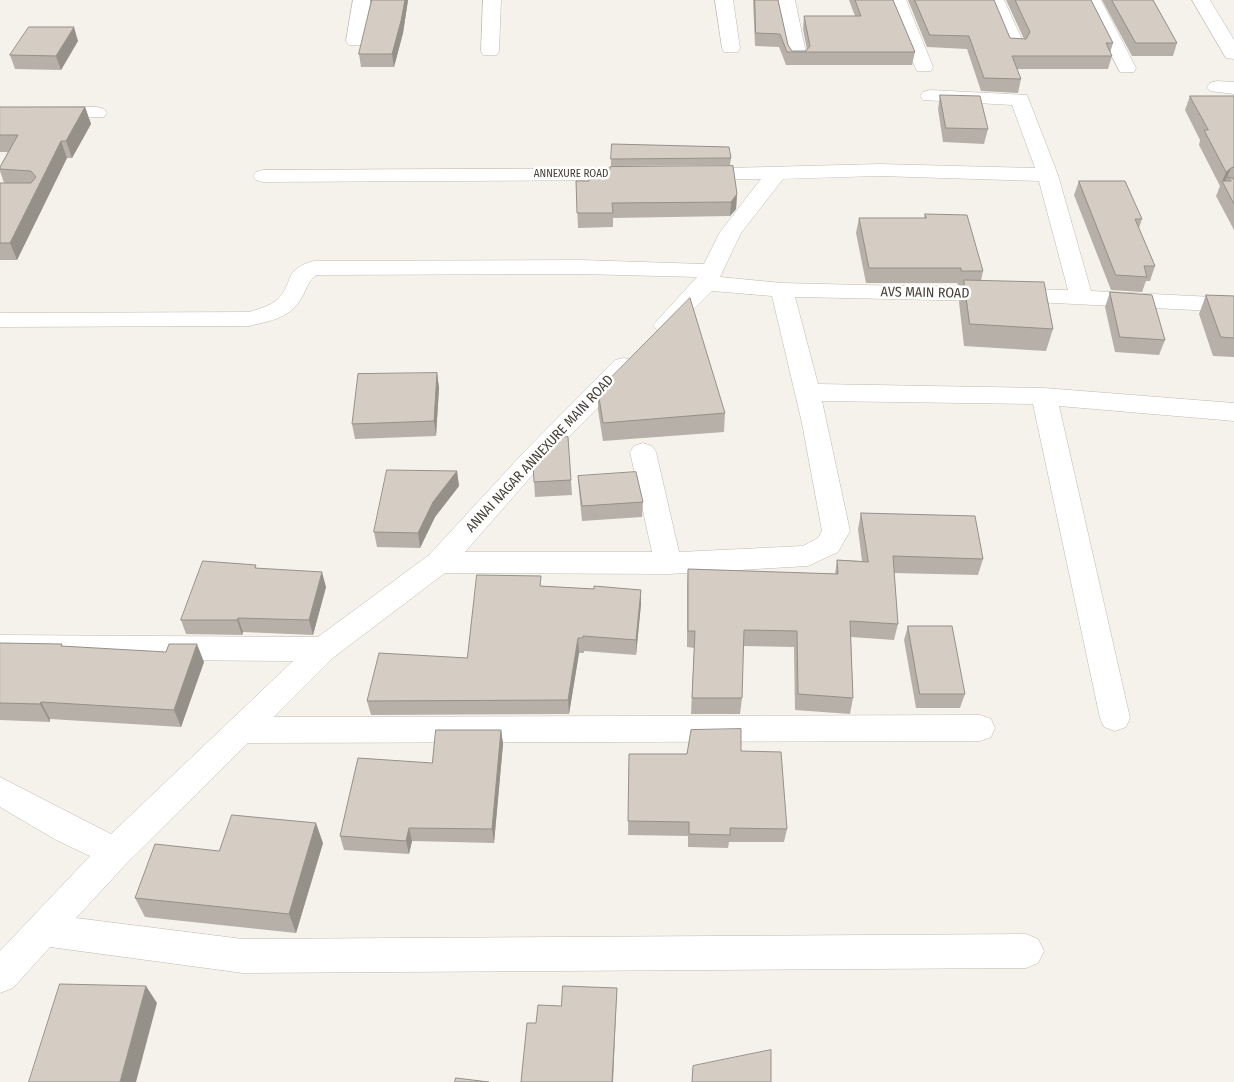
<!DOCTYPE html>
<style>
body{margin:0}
canvas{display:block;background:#f5f2ec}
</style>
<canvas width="1234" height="1082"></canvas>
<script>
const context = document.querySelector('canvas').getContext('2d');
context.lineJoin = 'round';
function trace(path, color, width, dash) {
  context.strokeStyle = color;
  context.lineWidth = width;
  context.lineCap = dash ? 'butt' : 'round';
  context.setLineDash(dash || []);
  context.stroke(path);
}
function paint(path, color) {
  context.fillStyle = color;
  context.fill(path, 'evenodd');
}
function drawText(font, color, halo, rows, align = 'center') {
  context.font = font + ' "Fira Sans Condensed",sans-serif';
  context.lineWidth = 5;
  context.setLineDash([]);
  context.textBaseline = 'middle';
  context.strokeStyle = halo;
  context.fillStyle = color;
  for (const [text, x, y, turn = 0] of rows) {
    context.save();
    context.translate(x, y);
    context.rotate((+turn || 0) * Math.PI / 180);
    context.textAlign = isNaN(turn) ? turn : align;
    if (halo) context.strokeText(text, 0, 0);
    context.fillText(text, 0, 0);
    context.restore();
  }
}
const minor = new Path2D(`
 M353 0H371L364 41 361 45H349L346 41Z
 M483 0H501L499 51 497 55H483L481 51Z
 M715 0H733L740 48 738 52H724L722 48Z
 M777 0H795L807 58 805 62H791L789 58Z
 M888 0H906L933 67 931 71H917L915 67Z
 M986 0H1004L1025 46 1023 50H1009Z
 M1083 0H1101L1136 68 1134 72H1120Z
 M1192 0H1210L1234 40V59L1226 58Z
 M1217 81 1234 82V94L1210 91 1207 87 1210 83Z
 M930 90 1027 95 1058 175 1091 291 1234 298V312L1034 302 795 297 818 384 1044 388 1234 403V421L1059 406 1130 718 1126 727 1115 731 1104 727 1100 718 1033 404 822 401 850 531 838 552 808 566 668 574 445 573 334 657 274 717 980 715 991 719 995 728 991 737 980 741 248 743 127 863 76 918 243 939 1026 934 1038 939 1044 951 1038 963 1026 968 243 973 50 947 13 988 0 993V951L90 856 56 840 0 807V777L111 834 293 661 0 659V635L318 637 429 555 524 452 615 360 624 358 633 360 636 366 633 372 542 464 465 552H652L630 452 634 446 643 443 652 446 656 452 679 552 803 546 818 538 822 531 802 423 772 296 712 291 673 330 665 332 657 330 653 325 697 277 581 274 317 275C308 280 307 289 302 297 291 318 270 321 249 326L0 327V313L249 312C259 309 270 306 278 299 294 283 283 269 314 261L581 260 704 264 720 232 761 179H697L690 177 687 173 690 169 879 164 1035 168 1012 105 923 100 920 96 923 92ZM879 176 1039 181 1068 290 782 283 720 277 741 233 783 179Z
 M97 107 104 109 107 113 104 117 0 120V108Z
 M646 168 653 170 656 174 653 178 646 180 263 182 256 180 253 176 256 172 263 170Z`);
trace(minor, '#c0b9af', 1);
paint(minor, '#fff');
paint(new Path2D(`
 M370 0H408L403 33 394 67H361L359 54 371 5Z
 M753 0H778L788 45 792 51H806L807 50 803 29 804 16H855L849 0H893L915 52 912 65H786L779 47 755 46Z
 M908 0H994L1010 38 1024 39 1006 0H1091L1113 43 1110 53 1112 56 1108 69H1017L1021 79 1018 93 981 91 967 49 927 47Z
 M1102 0H1153L1177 43 1173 56H1132Z
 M78 41 61 70 15 69 10 55Z
 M940 95 988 129 984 144 943 142 938 109Z
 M1190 96H1234V230L1216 196 1220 186 1199 145 1200 140 1185 110Z
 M0 107H85L91 124 72 158H67L17 260H0V183H4L0 171V167L8 152H0Z
 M731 158 730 165 611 166V159Z
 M576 181 737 194 736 209 730 216 613 218V227L578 228Z
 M1079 181 1142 219 1139 228 1155 266 1150 281H1146L1142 292 1111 290 1074 195Z
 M925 214 983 271 981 281 1053 329 1046 351 964 346 959 302 963 286 958 285 957 283H866L856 233 859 218H924Z
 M1110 292 1165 340 1159 355 1115 352 1105 307Z
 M1206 295 1234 296V357L1213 356 1199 314Z
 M437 373 439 388 436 436 355 439 352 424Z
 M598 391 725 413 724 432 603 441 598 410Z
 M533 463 571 480 572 495 535 497Z
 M457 471 459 486 435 517 420 548 377 547 374 532Z
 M578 476 643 502 642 517 582 521 579 491Z
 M861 513 983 559 978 575 894 573 898 624 894 640 851 637 853 698 850 714 795 710 794 647 743 646 742 698 740 714H691L694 648 687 647V585L688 569 835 574 837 560 862 561 858 529Z
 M257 568 326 587 313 635 243 632 242 635 186 634 181 620Z
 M542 586 594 589 641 590V604L636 655 584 651V653H579L569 714 371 715 367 701 467 658Z
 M908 626 965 694 960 708H916L904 640Z
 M0 643 63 646 204 662 181 727 50 719V722L0 720Z
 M501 730 503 744 494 843 412 841 409 854 344 850 340 836 432 763Z
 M741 751 787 829 784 842H729L728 848 688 847V836L628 835 629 754H687Z
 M323 843 296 933 145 917 135 898 219 851Z`), '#b7b0a8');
paint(new Path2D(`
 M405 0H408L403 33 394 67 392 54Z
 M74 27 78 41 61 70 56 56Z
 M85 107 91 124 72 158 66 141Z
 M61 141 67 158 17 260 10 243Z
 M1231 168 1225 182H1222L1226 172Z
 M737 194 736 209 730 216 731 202Z
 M437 373 439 388 436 436 434 421Z
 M457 471 459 486 435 517 420 548 418 533 433 502Z
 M322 572 326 587 313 635 309 620Z
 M641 590V604L636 655V640Z
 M238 618 243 632 242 635 237 620Z
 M578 638 579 653 569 714 568 700Z
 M197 644 204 662 181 727 174 710Z
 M41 702 50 719V722L40 704Z
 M501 730 503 744 494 843 492 829Z
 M316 823 323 843 296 933 289 914Z
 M409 828 412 841 409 854 406 841Z
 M146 986 157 1003 136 1082H120Z
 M617 988 613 1082H612Z`), '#959088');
const building = new Path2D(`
 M372 0H405L401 21 392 54H359Z
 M755 0H778L788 45 792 51H806L810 46 804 16H861L855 0H893L915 52H787L780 34 756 33Z
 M915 0H994L1010 38 1026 39 1030 32 1015 0H1091L1113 43H1106L1112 56H1012L1021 79 984 78 969 36 930 35Z
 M1112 0H1153L1177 43H1136Z
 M29 27H74L56 56 10 55Z
 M940 95 980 96 988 129 946 128Z
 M1190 96H1234V167L1231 168 1226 172 1204 130H1208Z
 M0 107H85L66 141H61L10 243H0V183H31L36 177 31 171 0 169V167L18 135H0Z
 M612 144 729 147 731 158 611 159Z
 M733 166 737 194 731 202 612 203 613 213H577L576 181H589V176H609L610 167Z
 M1228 177 1234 179V204L1222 181H1231Z
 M1079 181H1125L1142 219H1135L1155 266H1144L1147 277 1116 275Z
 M925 214 967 215 983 271H961V268H869L859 218H926Z
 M964 280 1044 282 1053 329 970 324Z
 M1110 292 1152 295 1165 340 1120 337Z
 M1206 295 1234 296V338L1221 337Z
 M690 298 725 413 603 423 598 391Z
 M437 373 434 421 352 424 358 374Z
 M568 437 571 480 534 482 533 463 557 438Z
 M387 470 457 471 433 502 418 533 374 532Z
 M636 472 643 502 582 506 578 476Z
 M861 513 975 516 983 559 893 556 898 624 850 621 853 698 798 694 797 631 744 630 742 698H692L695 631H688V569L838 574 837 560 868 562Z
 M203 561 256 565 255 568 322 572 309 620 238 618 237 620H181Z
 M477 575 541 576 540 586 594 589V586L641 590 636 640 583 636V638H578L568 700 367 701 379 653 467 658Z
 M908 626H952L965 694H920Z
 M0 643 62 644 61 646 166 652 169 644H197L174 710 41 702 40 704 0 703Z
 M741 729V751L781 752 787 829 730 828V835L689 834V822L628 821 629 754H687L691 730Z
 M436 730H501L492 829 409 828 406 841 340 836 358 758 432 763Z
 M232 815 316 823 289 914 135 898 155 844 219 851Z
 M60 984 146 986 120 1082H29Z
 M563 986 617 988 612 1082H521L527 1023H536L538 1005 561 1006Z
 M771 1050V1082H692L693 1066Z
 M456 1078 489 1082H455Z`);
paint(building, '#d5cdc3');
trace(building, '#959088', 1);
drawText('11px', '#49423a', '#fff', [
 ["ANNEXURE ROAD",571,174]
]);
drawText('14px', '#49423a', '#fff', [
 ["AVS MAIN ROAD",925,293,1],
 ["ANNAI NAGAR ANNEXURE MAIN ROAD",540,454,-47]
]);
</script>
